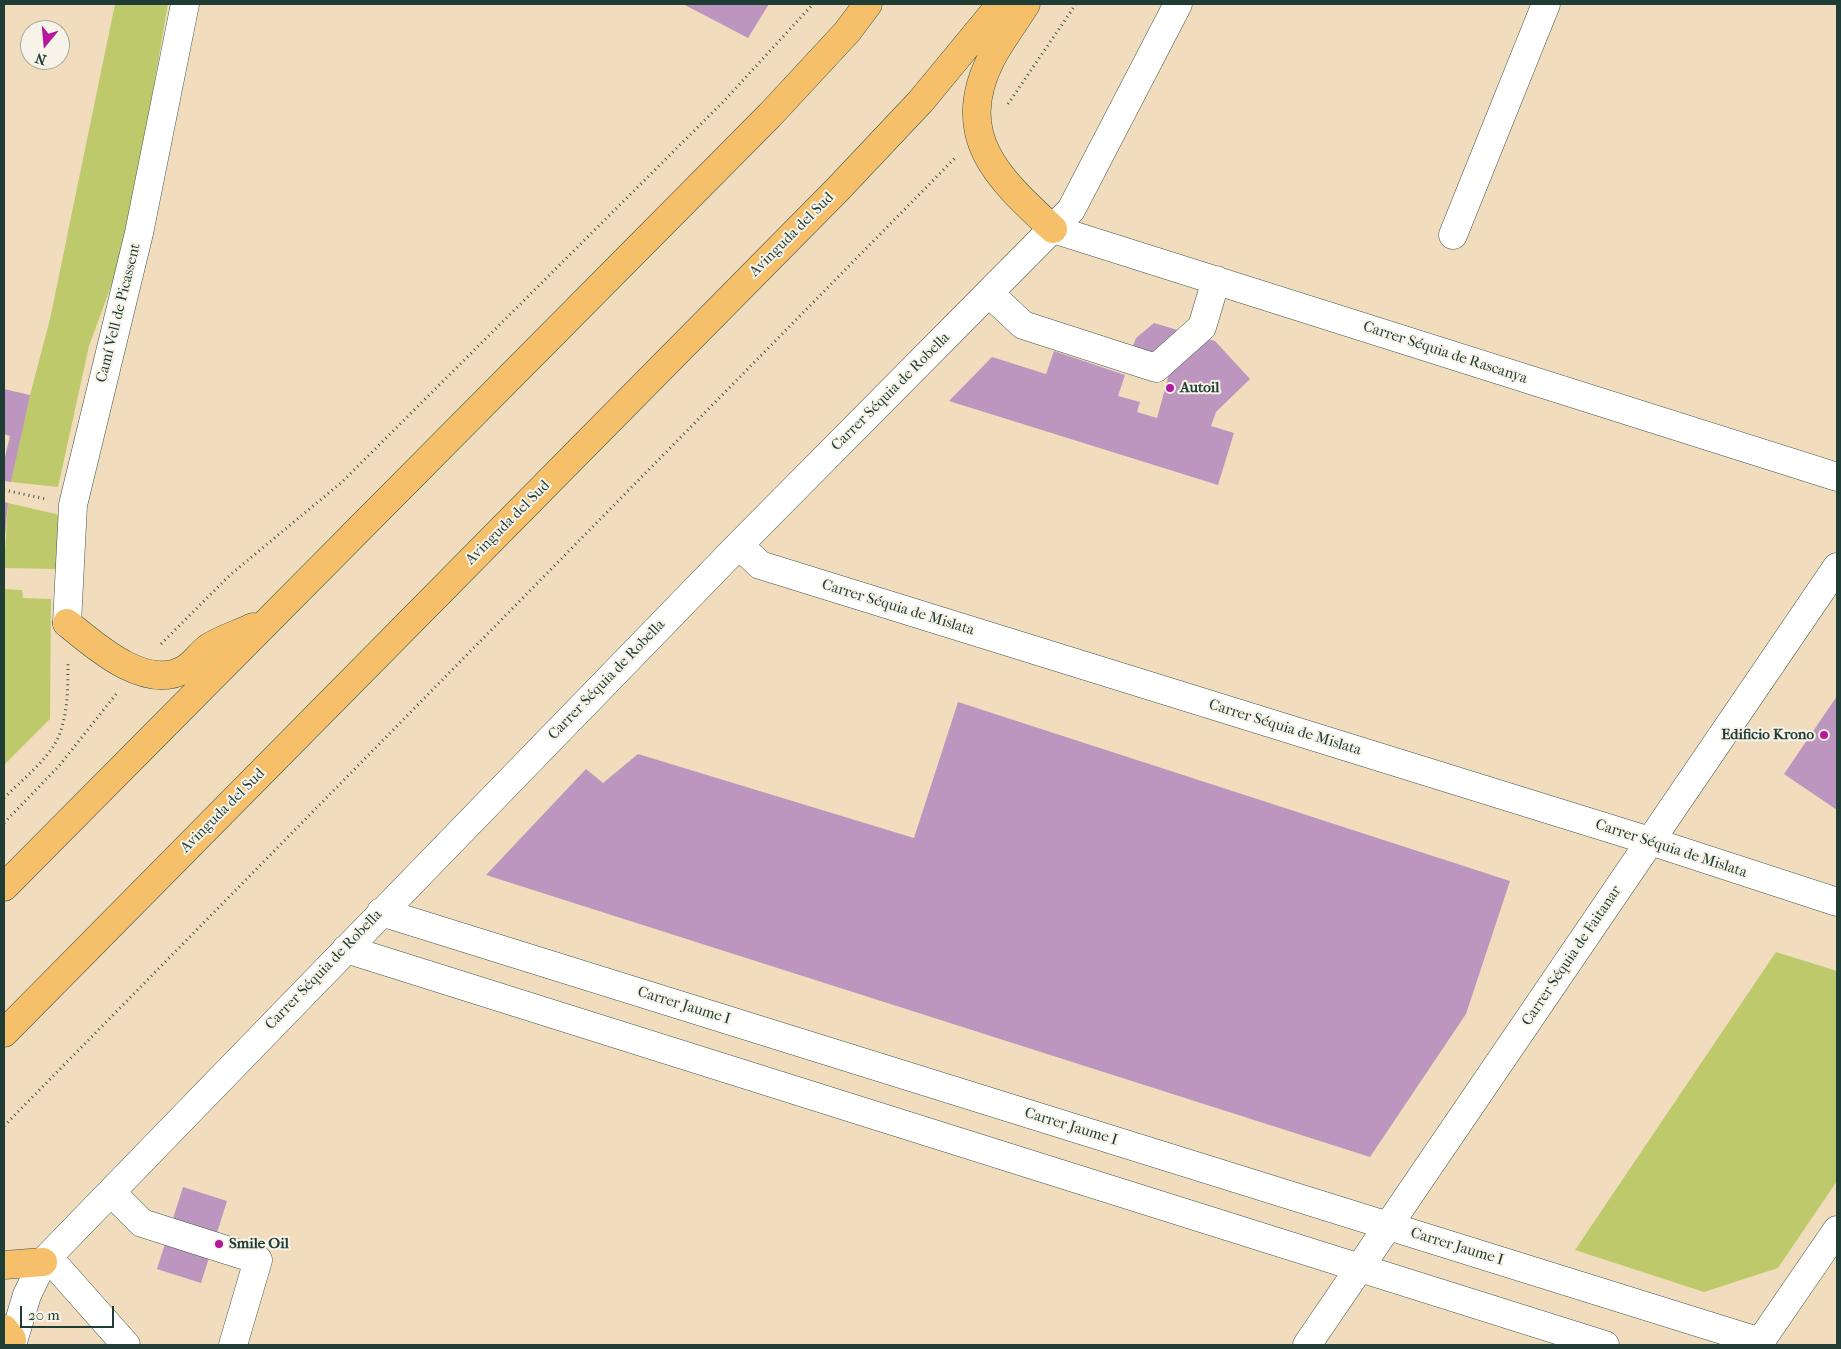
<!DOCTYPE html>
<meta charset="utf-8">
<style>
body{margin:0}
#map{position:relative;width:1841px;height:1349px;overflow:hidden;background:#f1ddbd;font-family:"IM FELL French Canon",serif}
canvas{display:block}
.frame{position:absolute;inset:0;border:5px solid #1f3d34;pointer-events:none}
.north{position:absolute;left:20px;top:20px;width:50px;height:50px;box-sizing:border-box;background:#f7f3e8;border:1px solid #a1aaa0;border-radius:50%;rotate:197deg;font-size:14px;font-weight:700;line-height:20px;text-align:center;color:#1f3d34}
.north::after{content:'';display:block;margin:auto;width:18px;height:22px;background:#b5179e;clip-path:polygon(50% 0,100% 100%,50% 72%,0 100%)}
.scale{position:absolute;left:20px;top:1306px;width:94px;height:22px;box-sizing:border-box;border:2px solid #1f3d34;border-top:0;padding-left:6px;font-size:15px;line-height:18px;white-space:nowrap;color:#1f3d34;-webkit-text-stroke:4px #f7f3e8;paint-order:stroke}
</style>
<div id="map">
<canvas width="1841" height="1349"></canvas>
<div class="frame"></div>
<div class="north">N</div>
<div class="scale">20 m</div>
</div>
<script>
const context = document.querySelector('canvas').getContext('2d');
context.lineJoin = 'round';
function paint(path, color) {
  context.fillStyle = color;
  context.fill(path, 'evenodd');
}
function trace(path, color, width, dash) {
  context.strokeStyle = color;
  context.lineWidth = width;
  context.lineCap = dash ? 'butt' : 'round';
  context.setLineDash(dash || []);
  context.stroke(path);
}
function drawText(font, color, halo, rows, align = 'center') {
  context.font = font + ' "IM FELL French Canon",serif';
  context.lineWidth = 4;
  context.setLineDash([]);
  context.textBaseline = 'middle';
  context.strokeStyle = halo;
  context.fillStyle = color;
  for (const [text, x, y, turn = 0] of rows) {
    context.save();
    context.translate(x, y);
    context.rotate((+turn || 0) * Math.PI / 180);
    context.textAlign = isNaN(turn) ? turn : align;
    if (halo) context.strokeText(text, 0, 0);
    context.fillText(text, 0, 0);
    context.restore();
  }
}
paint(new Path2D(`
 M115 4H168L138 177 115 275 89 346 58 487 11 482 24 418 50 319Z
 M8 503 60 515 56 569 4 568Z
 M4 589 22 590 23 598 51 599 50 719 4 765Z
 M1776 952 1837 971V1181L1778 1268 1704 1292 1575 1250Z`), '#bdc96a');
paint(new Path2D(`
 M683 4H769L748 38Z
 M1154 323 1215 341 1250 379 1216 412 1211 426 1234 433 1218 485 949 401 992 357 1046 374 1054 351 1125 375 1118 396 1140 402 1137 412 1157 418 1168 378 1133 346 1136 338Z
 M4 389 30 395 11 482 4 481V461L10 436 4 434Z
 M4 502 8 503 5 536H4Z
 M1837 696V810L1784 774Z
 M958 702 1510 881 1466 1014 1370 1157 486 875 586 769 603 783 638 754 914 838Z
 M183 1187 227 1201 201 1283 157 1269Z`), '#bc96be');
const minor = new Path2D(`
 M1053 229 1837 477
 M1453 235 1546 4
 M989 293 1023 325 1156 368 1202 327 1216 280
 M739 545 760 565 1650 841 1837 902
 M67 623 73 505 139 233 185 4
 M381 912 1761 1342
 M346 949 1605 1345
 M111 1192 142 1223 258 1260 233 1345
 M48 1257 126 1345
 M12 1345 27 1295 43 1262 739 545 1071 210 1178 4
 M1307 1345 1837 567
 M1758 1345 1837 1230`);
const major = new Path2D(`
 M1026 4C1015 22 1001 40 991 59 952 137 999 179 1053 229
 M67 623C95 646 146 692 185 669 194 664 200 654 208 648 221 639 239 634 253 627
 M4 887 770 115 847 32 868 4
 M4 1033 838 189 921 101 1001 4
 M4 1265 43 1262
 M4 1329 12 1339`);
trace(minor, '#3e5549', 29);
trace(major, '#3e5549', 29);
trace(new Path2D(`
 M1008 104 1076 4
 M4 490 46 499
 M161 644 230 575 342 482 724 101 813 4
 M4 798C20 782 40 766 53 747 68 724 68 690 68 663
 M4 823 59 766 117 693
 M4 1126 957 156`), '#3e5549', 3, [1, 4]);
trace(minor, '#fff', 28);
trace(major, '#f6c06b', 28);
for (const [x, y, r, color] of [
 [1170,388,5,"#b5179e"],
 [1824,735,5,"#b5179e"],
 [219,1244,5,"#b5179e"]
]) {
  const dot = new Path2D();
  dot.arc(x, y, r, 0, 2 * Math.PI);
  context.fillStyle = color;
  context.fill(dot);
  trace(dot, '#f7f3e8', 2);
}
drawText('15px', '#1f3d34', '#f7f3e8', [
 ["Avinguda del Sud",792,235,-45],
 ["Camí Vell de Picassent",119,313,-76],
 ["Carrer Séquia de Rascanya",1445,353,18],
 ["Carrer Séquia de Robella",891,392,-45],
 ["Avinguda del Sud",508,523,-45],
 ["Carrer Séquia de Mislata",898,608,17],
 ["Carrer Séquia de Robella",607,680,-46],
 ["Carrer Séquia de Mislata",1285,728,17],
 ["Avinguda del Sud",223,811,-45],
 ["Carrer Séquia de Mislata",1671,849,18],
 ["Carrer Séquia de Faitanar",1572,956,-56],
 ["Carrer Séquia de Robella",324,970,-46],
 ["Carrer Jaume I",684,1006,17],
 ["Carrer Jaume I",1071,1127,17],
 ["Carrer Jaume I",1457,1247,17]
]);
drawText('bold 15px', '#1f3d34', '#f7f3e8', [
 ["Autoil",1180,388],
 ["Edificio Krono",1814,735,"right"],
 ["Smile Oil",229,1244]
], 'left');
</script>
